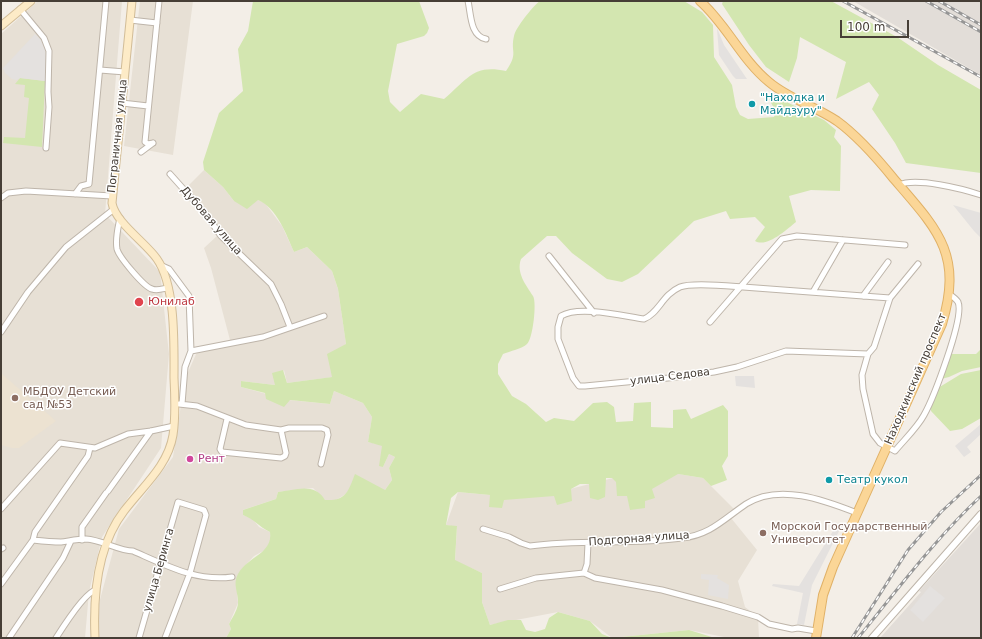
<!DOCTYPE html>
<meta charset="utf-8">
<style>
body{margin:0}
#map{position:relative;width:982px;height:639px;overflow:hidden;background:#f3eee7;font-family:"DejaVu Sans",sans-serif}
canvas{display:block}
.frame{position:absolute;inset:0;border:2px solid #463e36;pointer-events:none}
.scale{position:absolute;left:840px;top:20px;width:69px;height:18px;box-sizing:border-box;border:2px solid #463e36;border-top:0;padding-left:5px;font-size:12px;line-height:14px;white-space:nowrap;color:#463e36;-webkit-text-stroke:3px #fff;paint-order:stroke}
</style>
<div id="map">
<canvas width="982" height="639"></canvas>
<div class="frame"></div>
<div class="scale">100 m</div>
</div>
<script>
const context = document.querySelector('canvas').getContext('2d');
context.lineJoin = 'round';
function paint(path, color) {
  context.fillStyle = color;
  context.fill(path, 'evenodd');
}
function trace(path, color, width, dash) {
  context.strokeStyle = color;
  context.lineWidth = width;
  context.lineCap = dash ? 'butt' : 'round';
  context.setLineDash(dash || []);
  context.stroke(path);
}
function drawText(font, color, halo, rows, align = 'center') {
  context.font = font + ' "DejaVu Sans",sans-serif';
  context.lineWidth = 3;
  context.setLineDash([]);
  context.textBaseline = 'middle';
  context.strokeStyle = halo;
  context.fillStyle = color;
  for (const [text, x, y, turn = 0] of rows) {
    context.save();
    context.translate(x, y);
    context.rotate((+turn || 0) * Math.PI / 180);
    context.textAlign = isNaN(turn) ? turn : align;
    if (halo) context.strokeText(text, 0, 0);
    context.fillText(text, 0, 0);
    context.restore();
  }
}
paint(new Path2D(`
 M38 1H122L105 214 160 272 169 354 161 448 102 537 89 592 85 638H1V34Z
 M140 1H193L173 155 124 146Z
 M204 170 223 187 234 201 258 200 265 203 282 226 294 252 307 247 332 271 338 289 346 344 333 377 287 383 284 370 275 385 241 381V387L289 400 330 404 334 391 363 403 372 417 368 442 382 445 383 467 389 454 395 457 389 468 392 480 385 490 346 494 336 500H325L313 488 278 492 276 499 243 510V515L252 518 259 527 270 532 271 539 267 549 254 556 242 569 236 580 238 603 229 624 231 629 226 638H97L98 607 119 529 173 457 185 379 197 352 230 340 211 268 204 248 218 235 187 187Z
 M678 474 703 478 737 512 731 518 757 550 738 581 745 607 758 617 759 638H729L689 630 612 638 590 621 558 612 490 625 482 602V573L455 561 457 527 446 525 458 492 490 495 570 489 613 478Z`), '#e7e0d5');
paint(new Path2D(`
 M853 1H981V75Z
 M981 523V638H880L921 592 919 591Z`), '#e2ddd8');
paint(new Path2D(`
 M2 374 56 421 19 448H12L1 445Z`), '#ece2d1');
paint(new Path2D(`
 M253 1H419L429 28 427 33 424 36 397 44 388 91 390 102 400 112 421 94 444 99C468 79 473 64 506 71 519 52 510 53 514 36 516 27 533 6 540 1H684L702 12 713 25 714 57 732 85 736 107 740 115 748 119 774 117 776 112 769 99 772 95 824 120 836 130 834 137 841 146 840 191 811 190 789 196 796 222C786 230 767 248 755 241L765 227 755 217 730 219 726 211 694 221 638 274 622 282 607 279 572 253 556 236H547L521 259C516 273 526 285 533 296 537 302 533 339 527 344 522 349 510 351 503 354L498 364V374L512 396 526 404 546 422 554 418 574 421 593 403 607 402 614 407 616 422 633 421 634 403 651 402V427L673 428V410L686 409 691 419 723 405 728 411V456L722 466 727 480 711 486 703 478 678 474 652 489 655 498 645 501V508L630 510 627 496H617L616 482 612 478H606L605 497 598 500 590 498 589 484H580L571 489 572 501 557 505 554 496 504 500 502 508 489 507 490 495 458 492 451 498 446 525 457 526 455 560 482 573V602L490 625 508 620H521L526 630 535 632 545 629 549 618 558 612 590 621 602 634 612 638 689 630 715 638H226L231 629 229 624C232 618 237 611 238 604 239 594 232 584 238 574 248 556 273 554 270 532 258 526 254 519 243 515V510L276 499 278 492C295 490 315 482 325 500 346 501 348 492 355 474L385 490 392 480 389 468 395 457 389 454 383 467 379 466 382 446 368 442 372 417 363 403 334 391 330 404 290 400 284 407 266 399 265 393 241 387V381L275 385 272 373 283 370 287 383 332 377 327 354 346 344 338 289 332 271 307 247 294 252C286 234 277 208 258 200L247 209 234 201 223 187 204 170 203 162 219 113 243 91 238 49 248 31Z
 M723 1H831L897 37 938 65 981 90V173L906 163 895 143 872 109 879 95 869 82 836 99 846 62 800 37 797 58 789 82 766 67 749 45 722 4Z
 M20 78 45 81 42 147 3 143 4 137 25 138 29 98 24 97 25 85 15 84Z
 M981 349V367L962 371 949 377 941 379 951 354H976Z
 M981 370V418L962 429 950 431 931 411V406L938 388 961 374Z`), '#d3e6b0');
paint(new Path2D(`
 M717 28 724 45 747 79H736L733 76 719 55Z
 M35 34 41 40 45 50 47 60 45 81 20 78 17 80 12 79 5 73 3 68Z
 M953 205 981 213V238L974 231Z
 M735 376H754L755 388 736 386Z
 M981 424V434L967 447 971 452 964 457 955 446Z
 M838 523 842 525 812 585 804 625 797 624 803 593 772 586 773 584 799 586Z
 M701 574 718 575 717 578 729 585 728 599 708 595 709 580 701 579Z
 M930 586 945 598 923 622 910 610Z`), '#e4e1df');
const minor = new Path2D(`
 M468 1C471 14 470 36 486 39
 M20 9 44 38 49 51 48 92 49 107 46 148
 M130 20 157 23
 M100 70 125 72
 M122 103 148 106
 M153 143 148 144 145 142 159 1
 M141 152 153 143
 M170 174 205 213 221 236 271 284 281 304 290 327
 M899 185C916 177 963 189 981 195
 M75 194 81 186 89 184 106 1
 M1 198 8 193 26 191 112 196
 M120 218C118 228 115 239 117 249 119 257 144 287 152 289 157 291 162 289 167 288
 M549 256 594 313
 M918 264 890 298 874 347 868 354 862 375 863 389 873 434 880 443 895 451C904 440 917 428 924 415 933 399 965 317 958 302 956 299 952 296 949 294
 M160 265 169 269 189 296 191 351
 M813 292 843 240
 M863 296 888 262
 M710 322 782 239 797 236 905 245
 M1 332 28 292 66 247 114 209
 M868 354 786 351 737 367 714 372 668 378 585 386H579L573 378 558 339V327L561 316C579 305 623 316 644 319 659 313 662 295 680 287 692 282 729 286 743 287 792 291 841 294 890 298
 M179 404 197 406 246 425 281 430 289 428H322L327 430 328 435 321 464
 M182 404 185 367 191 351 263 337 324 316
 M227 419 220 449 222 452 281 458 285 456 286 453 281 430
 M108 491 151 431
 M1 509 60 443 95 448 128 434 151 431 174 426
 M483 529 509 537 521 543 530 546C580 539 632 545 682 538 710 535 724 519 746 504 779 483 824 500 857 513
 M33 540C42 541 52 542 61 542 69 541 77 539 86 539 102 540 119 551 133 551 165 565 197 582 232 577
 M82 540V527L106 493
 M1 549 3 548
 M584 573 587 564 588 543
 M1 584 33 540 35 532 88 456 90 448
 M500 589 536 578 584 573 595 578 662 590 722 606 758 617 769 624 792 629 798 628 816 631
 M9 638 63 558 71 541
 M56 638C63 627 85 592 96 590
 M139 638 178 502 204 510 206 515 190 573 165 638`);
const tertiary = new Path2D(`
 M872 638 981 514`);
const secondary = new Path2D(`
 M1 26 31 1
 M95 638C93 595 97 546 124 511 142 487 168 466 173 435 176 416 175 397 174 378 174 346 176 286 157 259 146 243 115 222 112 203L132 1`);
const primary = new Path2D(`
 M700 1C727 25 741 59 769 82 789 99 815 106 837 121 859 137 877 158 894 179 938 230 963 254 942 324L833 567 823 595 816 638`);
trace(minor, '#beb5aa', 7);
trace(tertiary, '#beb5aa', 8);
trace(secondary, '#d2bd98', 9);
trace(primary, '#e0b167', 10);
trace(minor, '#fff', 5);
trace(tertiary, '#fff', 6);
trace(secondary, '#fdebc7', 7);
trace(primary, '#fbd697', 8);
const rail = new Path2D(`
 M843 1 981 77
 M926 1 981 32
 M939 1 981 25
 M852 638 908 550 941 512 981 475
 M858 638C898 589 935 539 981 496`);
trace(rail, '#969696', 3);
trace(rail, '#fff', 1.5, [4.5]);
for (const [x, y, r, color] of [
 [752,104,4,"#0f9aa8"],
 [139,302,5,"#e0444e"],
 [15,398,4,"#8d6e63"],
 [190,459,4,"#d1479c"],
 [829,480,4,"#0f9aa8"],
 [763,533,4,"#8d6e63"]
]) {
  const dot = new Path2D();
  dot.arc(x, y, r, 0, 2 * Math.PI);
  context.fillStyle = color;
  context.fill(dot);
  trace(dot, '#fff', 1.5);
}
drawText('11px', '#0d838f', '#fff', [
 ["\"Находка и",760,98],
 ["Майдзуру\"",760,111],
 ["Театр кукол",837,480]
], 'left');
drawText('11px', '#463e36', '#fff', [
 ["Пограничная улица",118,136,-84],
 ["Дубовая улица",211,221,49],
 ["улица Седова",670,377,-7],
 ["Находкинский проспект",916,379,-67],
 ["Подгорная улица",639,539,-4],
 ["улица Беринга",159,570,-74]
]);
drawText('11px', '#be3a42', '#fff', [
 ["Юнилаб",148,302]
], 'left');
drawText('11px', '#785e54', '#fff', [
 ["МБДОУ Детский",23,392],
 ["сад №53",23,405],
 ["Морской Государственный",771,527],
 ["Университет",771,540]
], 'left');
drawText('11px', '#b23c85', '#fff', [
 ["Рент",198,459]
], 'left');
</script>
